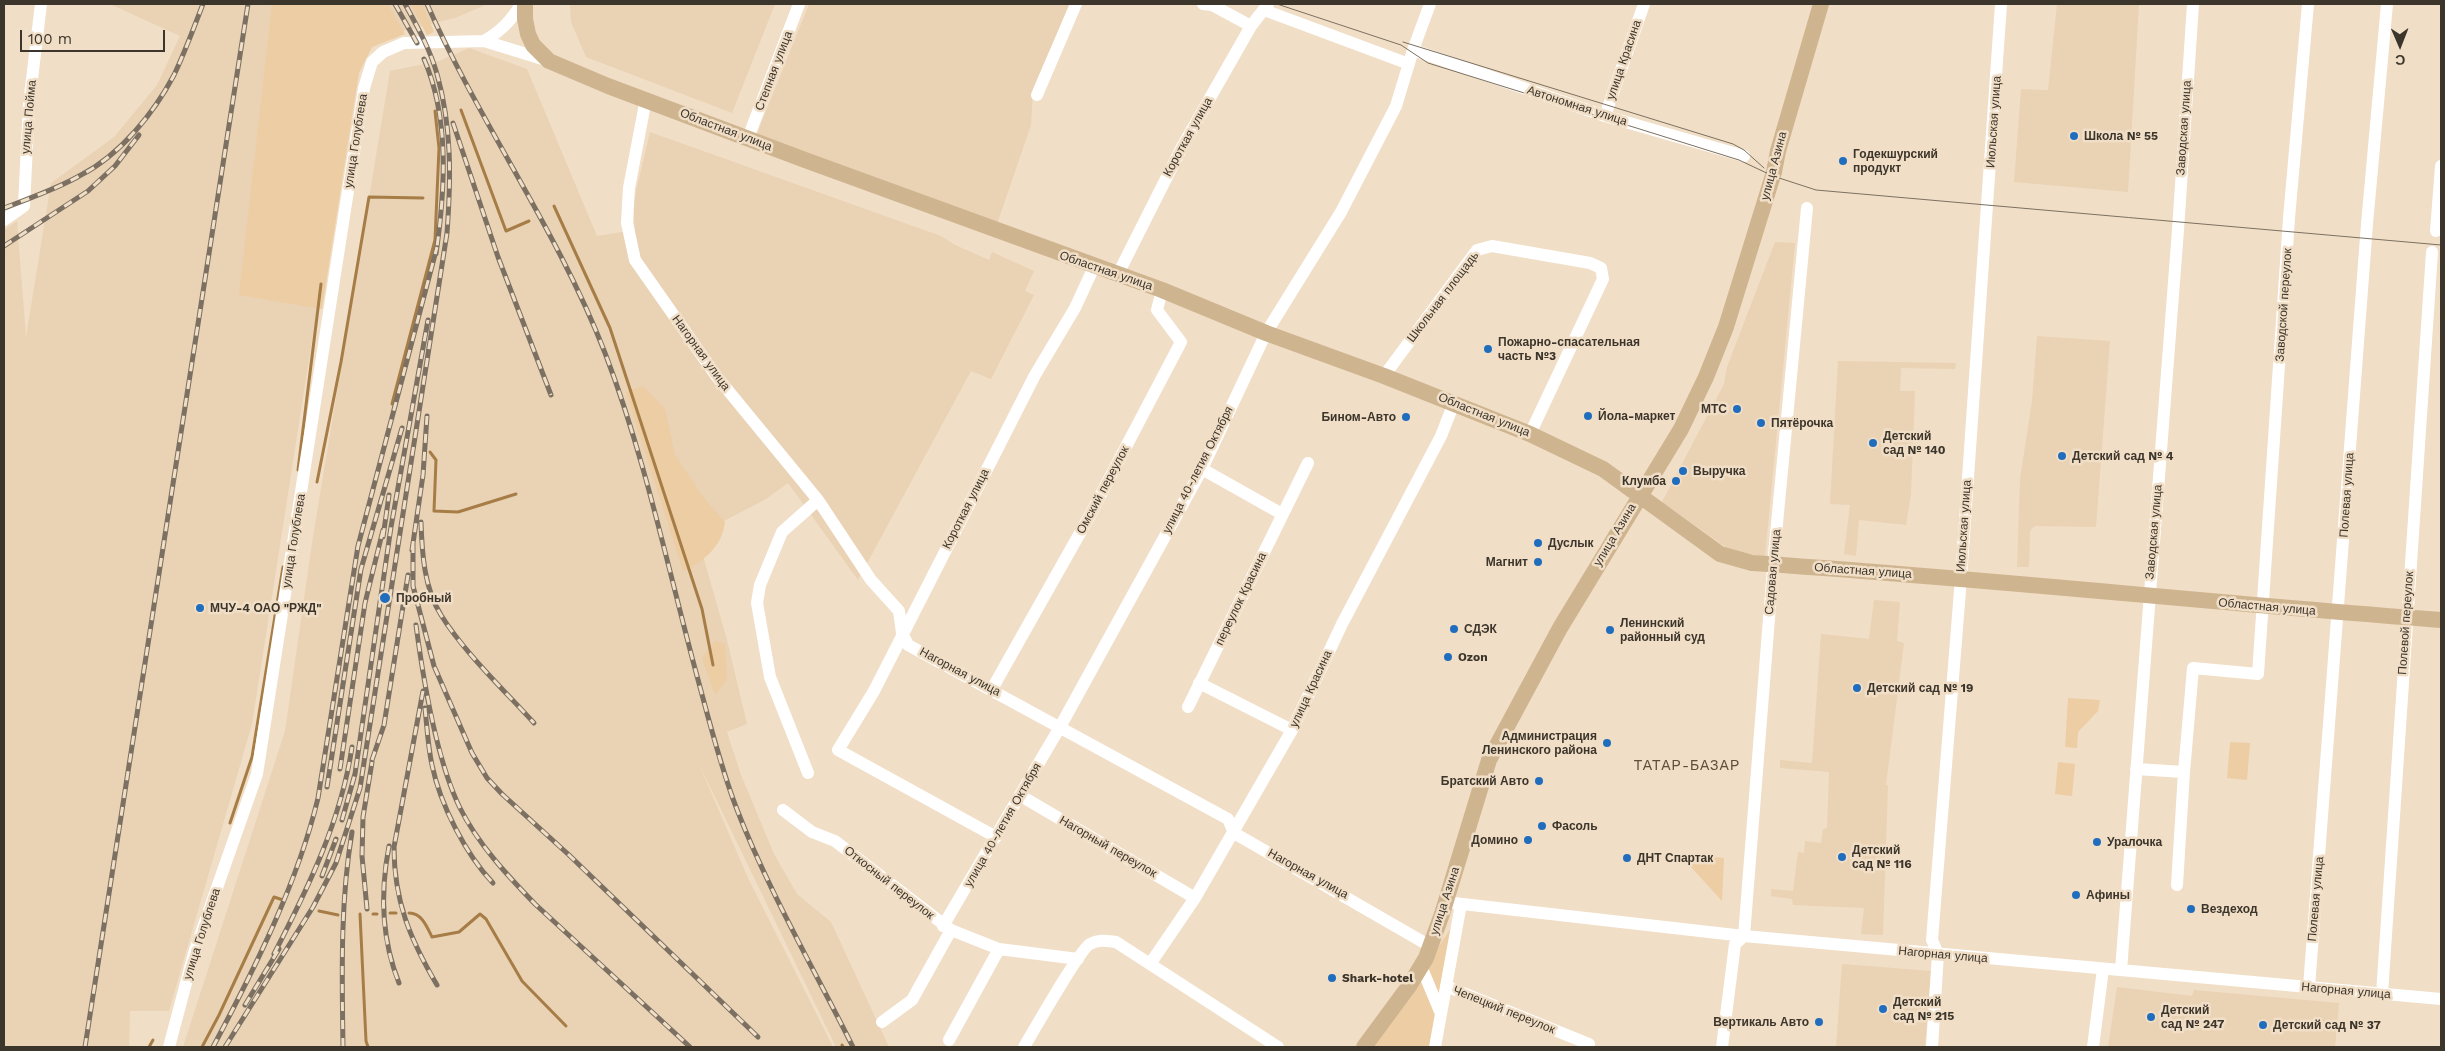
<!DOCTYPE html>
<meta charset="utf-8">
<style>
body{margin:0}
#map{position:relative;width:2445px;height:1051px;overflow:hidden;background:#f1dec6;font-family:"Work Sans",sans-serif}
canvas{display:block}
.frame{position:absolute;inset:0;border:5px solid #3c352b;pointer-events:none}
.north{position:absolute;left:2375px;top:20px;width:50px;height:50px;-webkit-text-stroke:4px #f1dec6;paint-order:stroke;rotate:179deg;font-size:14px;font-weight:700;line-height:20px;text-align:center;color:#3c352b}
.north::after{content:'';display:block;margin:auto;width:18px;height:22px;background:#3c352b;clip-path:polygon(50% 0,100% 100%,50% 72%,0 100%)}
.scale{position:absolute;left:20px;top:30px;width:145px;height:22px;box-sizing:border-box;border:2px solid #3c352b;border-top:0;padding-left:6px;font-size:15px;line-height:18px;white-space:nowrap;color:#3c352b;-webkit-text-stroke:4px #f1dec6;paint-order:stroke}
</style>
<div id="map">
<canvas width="2445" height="1051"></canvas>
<div class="frame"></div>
<div class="north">С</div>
<div class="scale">100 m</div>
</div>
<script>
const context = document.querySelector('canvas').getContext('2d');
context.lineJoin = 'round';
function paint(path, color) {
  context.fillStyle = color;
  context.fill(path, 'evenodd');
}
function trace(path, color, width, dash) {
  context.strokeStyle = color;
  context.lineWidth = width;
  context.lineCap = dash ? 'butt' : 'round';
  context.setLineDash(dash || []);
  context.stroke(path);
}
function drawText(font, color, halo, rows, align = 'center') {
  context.font = font + ' "Work Sans",sans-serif';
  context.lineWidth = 5;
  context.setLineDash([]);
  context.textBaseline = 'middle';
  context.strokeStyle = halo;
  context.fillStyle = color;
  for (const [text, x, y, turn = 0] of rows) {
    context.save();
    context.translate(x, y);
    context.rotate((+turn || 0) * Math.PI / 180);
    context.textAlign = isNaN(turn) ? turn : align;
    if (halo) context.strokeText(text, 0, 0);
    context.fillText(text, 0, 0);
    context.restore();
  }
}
paint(new Path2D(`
 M110 4H488L455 18 391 34 369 43 354 71 252 724 169 1011H130L129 1047H4V230L17 221 26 337 51 183 114 137 157 85 180 36Z
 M570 4H775L732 113 586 57 571 22Z
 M809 4H1070L1033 89 1031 125 997 224 756 136Z
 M2057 4H2139L2128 192 2014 182 2021 89 2048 90Z
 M469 48 527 69 597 236 635 230 633 204 650 132 941 236 955 245 989 260 992 252 1034 271 1025 291 1034 295 991 379 971 371 858 580 788 483 766 499 697 535 727 640 747 724 727 732 741 775 774 854 797 894 831 922 889 1047H836L698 762 748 878 833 1047H183L285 731 312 543 390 71 439 61Z
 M1775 242 1795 243 1765 557 1730 550 1662 502 1724 384 1727 367Z
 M2037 336 2110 341 2096 527 2035 526 2030 531 2029 567H2017L2020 479 2032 401Z
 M1838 361 1956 363 1955 369 1901 368 1900 391H1915L1911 494 1906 525 1859 520 1856 556 1844 554 1850 505 1830 504Z
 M1874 600 1900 602 1897 641 1904 643 1886 785H1888L1883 935 1861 934 1864 908 1793 905 1792 899 1771 896V889L1793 891 1798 852 1804 853 1805 841 1821 843 1823 829 1827 828 1829 772 1780 768V760L1812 763 1821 634 1869 639Z
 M1842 964 1931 971 1925 1047H1836Z
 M2117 987 2192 996 2194 990 2339 1003 2335 1047H2108Z`), '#ead2b4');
paint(new Path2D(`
 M272 4H388L405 34 372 47 359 73 322 309 239 295Z
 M411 4H422L434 32 427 35Z
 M643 386 665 409 675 455 703 497 725 522C722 547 704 561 683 571L626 392Z
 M715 641 725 644 727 679 715 695 702 658Z
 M2068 698 2100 700 2098 711 2078 732 2077 748 2065 747Z
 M2230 742 2250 743 2247 780 2227 778Z
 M2058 762 2075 764 2072 796 2055 794Z
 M1703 856 1724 858 1722 901 1690 866Z
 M1454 923 1433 1047H1374Z`), '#edcda4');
trace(new Path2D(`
 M461 110 506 231 529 221
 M554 206 610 328 702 609 713 665
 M392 404 435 240 439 148 435 111
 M430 452 436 460 434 511 458 512 516 494
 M298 470 321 284
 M317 482 341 362 369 197 423 198
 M230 823 252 757 283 567
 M319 911 338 915
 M390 913H396
 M409 913C422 913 427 927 432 937L459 932 480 914 486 919 522 981 566 1026
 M360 914 366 1041 368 1047
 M373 914H377
 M842 1045 843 1047
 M149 1047 153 1040
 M202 1047 219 1015 274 897 283 900`), '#a67d46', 3);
trace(new Path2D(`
 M1203 4 1212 5 1251 26
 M1264 10 1409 64
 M484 41C501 31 511 21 521 4
 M1413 50 1605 116 1744 156
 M1037 95 1076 4
 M646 99 629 188 627 223 635 260 717 377 818 500 871 580 899 611 902 633 908 645 1228 819 1234 833 1430 946
 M1605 116 1644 4
 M748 138 799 4
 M4 220 24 206 29 104 41 4
 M2436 231 2441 166
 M1117 276 1182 147 1251 26 1268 4
 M1384 376 1477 250 1492 246 1590 263 1601 268 1603 279 1530 434
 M1202 469 1282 514
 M1199 683 1292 730
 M992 689 1089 517 1181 342 1157 310 1162 290
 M1188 707 1308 463
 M2136 769 2184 772 2193 668 2258 674 2289 218 2308 4
 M808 773 770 677 757 603 760 585 782 532 818 500
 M1021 796 1195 898
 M783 810 812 832 835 841 951 930 999 949 1078 959
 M996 837 838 750 874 691 1035 375 1075 308 1094 267
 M2177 885 2184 772
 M1445 902 1744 936 2441 999
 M943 926 1060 727 1202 469 1266 333 1341 212 1396 106 1413 50 1430 4
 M1744 936 1774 555 1807 208
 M1150 964 1195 898 1292 730 1342 624 1441 436 1454 403
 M1421 966 1441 1014
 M2121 970 2178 230 2193 4
 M1446 986 1589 1044
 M2309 987 2367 224 2387 4
 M2382 994 2432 252
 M882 1022 912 1000 951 930
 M949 1040 999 949
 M169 1047 194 953 257 774 364 88 372 62 383 52 404 43 484 41 549 61
 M1024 1047C1033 1032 1080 949 1090 944 1099 939 1107 941 1116 942L1278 1047
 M1435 1047 1461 904
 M1722 1047 1735 944 1744 936
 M1932 1047 1938 954 1932 940 1961 578 2001 4
 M2093 1047 2103 969`), '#fff', 12);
trace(new Path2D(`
 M525 4V19L528 34 533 45 549 61 608 86 805 160 1162 290 1266 333 1384 376 1530 434 1603 469 1720 554 1752 563C1982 578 2211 603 2441 620
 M1364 1047 1409 986 1426 958 1442 914 1489 760 1560 628 1681 429 1706 377 1726 327 1774 172 1778 151 1821 4`), '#cfb490', 16);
trace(new Path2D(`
 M1277 4 1401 45 1428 63 1739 160 1773 176 1816 190 2441 245
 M1403 42 1733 144 1744 150 1764 168`), '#7b7061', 1);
const rail = new Path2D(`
 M395 4 417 43
 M427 4C480 124 558 231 605 353 645 457 668 569 697 676 709 720 720 765 736 807 767 888 814 969 853 1047
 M424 59C450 119 445 191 436 254
 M453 123 498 257 551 395
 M4 208C30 198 57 189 81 175 120 155 154 113 174 75 185 52 194 27 203 4
 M4 246 88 191 115 166 139 135
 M421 522C422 553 424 588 441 615 463 651 505 691 534 723
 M383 537 389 495
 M413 544V586L434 666 472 753 487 778 502 794 569 855 758 1037
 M412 550 423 475 427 416
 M416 625C423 678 437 761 460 808 478 844 507 875 535 904L690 1047
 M423 691 394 847C394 901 410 939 437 985
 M425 708C427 727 428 747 432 765 440 804 466 855 493 883
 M372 760 384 725 408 575
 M340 769 365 603 383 530
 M327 787 361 569 402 428
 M342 820 355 774 391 527 428 320
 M389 846C380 893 381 938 399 983
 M322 876 336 839
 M367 909 362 856 363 817 372 762
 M274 954C308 888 341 821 352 747
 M245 1005 279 949
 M85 1047 248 4
 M213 1047C254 970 298 882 318 798L358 546 437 247
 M225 1047 313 907 336 863 360 788 447 233C451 179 452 127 437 74 430 49 417 26 405 4
 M343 1047C342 976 340 903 352 832`);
trace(rail, '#7b7061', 5);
trace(rail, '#f1dec6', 3, [9]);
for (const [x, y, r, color] of [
 [2074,136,5,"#216dbd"],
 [1843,161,5,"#216dbd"],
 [1488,349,5,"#216dbd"],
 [1737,409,5,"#216dbd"],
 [1588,416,5,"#216dbd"],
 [1406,417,5,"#216dbd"],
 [1761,423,5,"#216dbd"],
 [1873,443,5,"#216dbd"],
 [2062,456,5,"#216dbd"],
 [1683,471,5,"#216dbd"],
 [1676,481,5,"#216dbd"],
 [1538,543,5,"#216dbd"],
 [1538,562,5,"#216dbd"],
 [385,598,6,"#216dbd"],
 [200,608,5,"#216dbd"],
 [1454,629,5,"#216dbd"],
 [1610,630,5,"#216dbd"],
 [1448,657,5,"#216dbd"],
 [1857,688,5,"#216dbd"],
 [1607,743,5,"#216dbd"],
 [1539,781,5,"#216dbd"],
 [1542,826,5,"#216dbd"],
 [1528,840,5,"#216dbd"],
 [2097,842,5,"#216dbd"],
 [1842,857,5,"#216dbd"],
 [1627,858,5,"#216dbd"],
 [2076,895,5,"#216dbd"],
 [2191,909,5,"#216dbd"],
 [1332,978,5,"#216dbd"],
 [1883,1009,5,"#216dbd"],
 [2151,1017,5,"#216dbd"],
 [1819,1022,5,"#216dbd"],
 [2263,1025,5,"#216dbd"]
]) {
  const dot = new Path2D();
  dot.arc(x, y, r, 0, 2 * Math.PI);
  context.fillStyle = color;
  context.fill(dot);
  trace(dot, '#f1dec6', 2);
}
drawText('12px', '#3c352b', '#f1dec6', [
 ["улица Красина",1624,60,-71],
 ["Степная улица",774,71,-69],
 ["Автономная улица",1577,106,18],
 ["улица Пойма",29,117,-85],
 ["Июльская улица",1994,122,-86],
 ["Заводская улица",2184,128,-86],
 ["Областная улица",726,130,21],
 ["Короткая улица",1188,137,-61],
 ["улица Голублева",356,141,-81],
 ["улица Азина",1774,166,-75],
 ["Областная улица",1106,271,19],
 ["Школьная площадь",1443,297,-53],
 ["Заводской переулок",2284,305,-86],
 ["Нагорная улица",701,353,54],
 ["Областная улица",1484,415,22],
 ["улица 40-летия Октября",1198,470,-63],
 ["Омский переулок",1103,490,-62],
 ["Полевая улица",2347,495,-86],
 ["Короткая улица",966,509,-63],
 ["Июльская улица",1964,526,-86],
 ["Заводская улица",2154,532,-85],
 ["улица Азина",1615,535,-59],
 ["улица Голублева",294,541,-81],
 ["Областная улица",1863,571,4],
 ["Садовая улица",1773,572,-85],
 ["переулок Красина",1241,599,-64],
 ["Областная улица",2267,607,5],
 ["Полевой переулок",2406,623,-86],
 ["Нагорная улица",960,672,28],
 ["улица Красина",1311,689,-65],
 ["улица 40-летия Октября",1003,825,-60],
 ["Нагорный переулок",1108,847,30],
 ["Нагорная улица",1308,874,29],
 ["Откосный переулок",889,883,38],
 ["Полевая улица",2316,899,-85],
 ["улица Азина",1445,901,-72],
 ["улица Голублева",202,934,-72],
 ["Нагорная улица",1943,955,5],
 ["Нагорная улица",2346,991,5],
 ["Чепецкий переулок",1504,1010,22]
]);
drawText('bold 12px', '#3c352b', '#f1dec6', [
 ["Школа № 55",2084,136],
 ["Годекшурский",1853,154],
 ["продукт",1853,168],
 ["Пожарно-спасательная",1498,342],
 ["часть №3",1498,356],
 ["МТС",1727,409,"right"],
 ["Йола-маркет",1598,416],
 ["Бином-Авто",1396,417,"right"],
 ["Пятёрочка",1771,423],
 ["Детский",1883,436],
 ["сад № 140",1883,450],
 ["Детский сад № 4",2072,456],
 ["Выручка",1693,471],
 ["Клумба",1666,481,"right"],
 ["Дуслык",1548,543],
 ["Магнит",1528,562,"right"],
 ["Пробный",396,598],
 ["МЧУ-4 ОАО \"РЖД\"",210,608],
 ["Ленинский",1620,623],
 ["районный суд",1620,637],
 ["СДЭК",1464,629],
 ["Ozon",1458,657],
 ["Детский сад № 19",1867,688],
 ["Администрация",1597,736,"right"],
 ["Ленинского района",1597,750,"right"],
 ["Братский Авто",1529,781,"right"],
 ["Фасоль",1552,826],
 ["Домино",1518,840,"right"],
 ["Уралочка",2107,842],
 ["Детский",1852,850],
 ["сад № 116",1852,864],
 ["ДНТ Спартак",1637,858],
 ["Афины",2086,895],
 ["Вездеход",2201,909],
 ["Shark-hotel",1342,978],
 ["Детский",1893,1002],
 ["сад № 215",1893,1016],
 ["Детский",2161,1010],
 ["сад № 247",2161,1024],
 ["Вертикаль Авто",1809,1022,"right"],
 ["Детский сад № 37",2273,1025]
], 'left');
context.letterSpacing = '1px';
drawText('14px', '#5f4e3a', '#f1dec6', [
 ["ТАТАР-БАЗАР",1687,766]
]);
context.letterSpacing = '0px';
</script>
